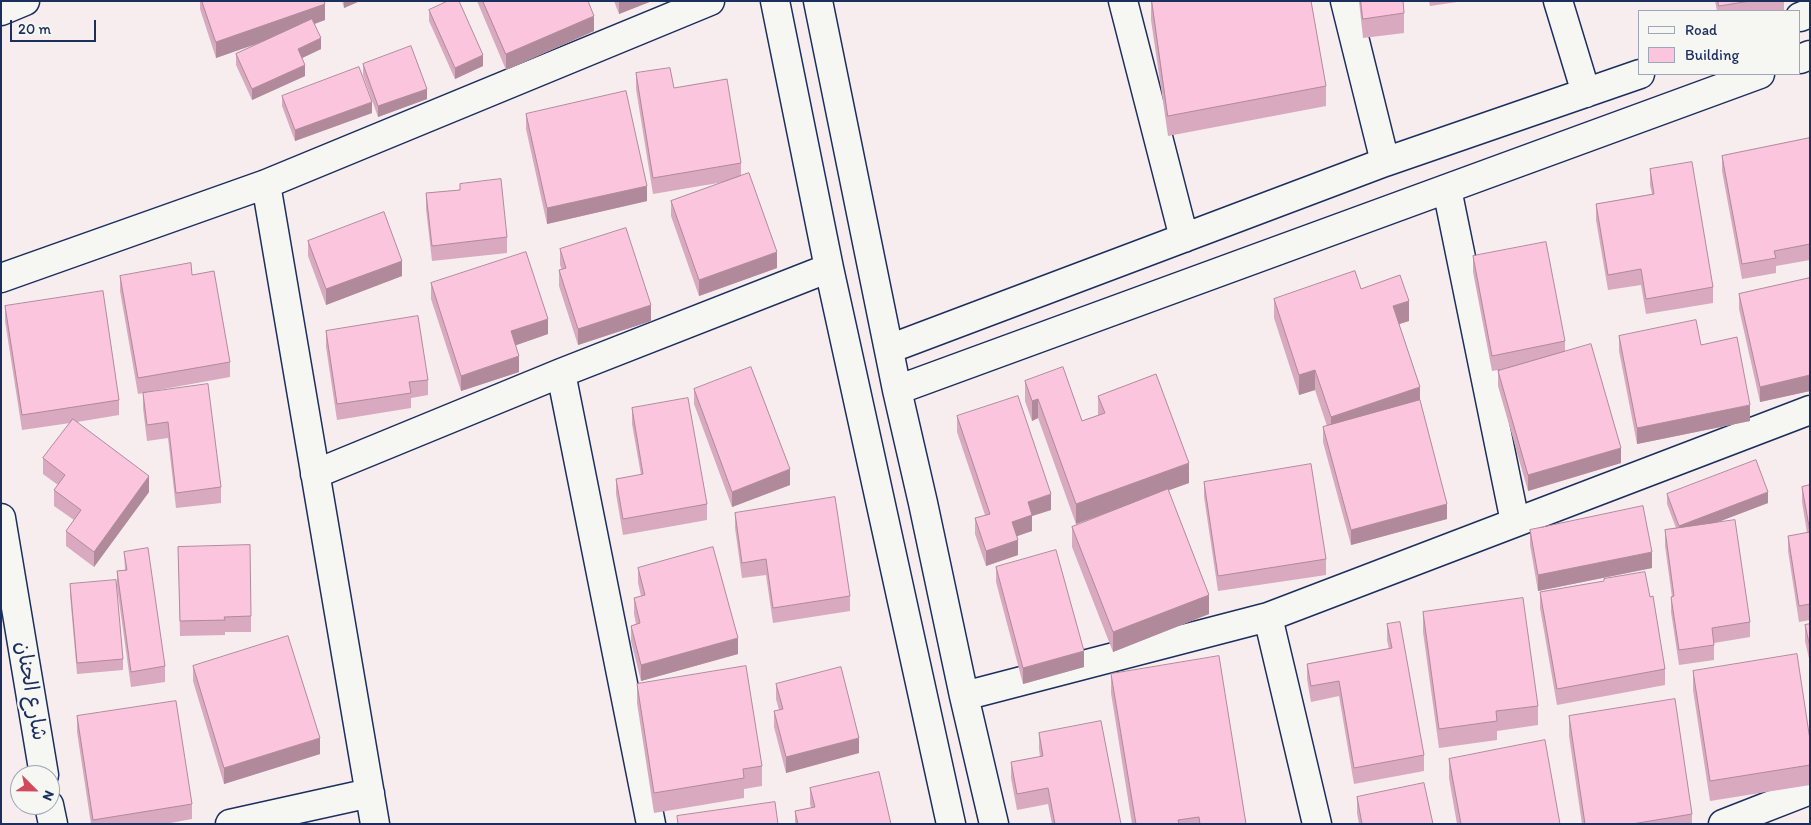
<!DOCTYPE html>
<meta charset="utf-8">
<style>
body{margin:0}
#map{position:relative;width:1811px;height:825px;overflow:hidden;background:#f7ecee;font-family:Itim,sans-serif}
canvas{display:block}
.frame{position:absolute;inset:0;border:2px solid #1b2f5e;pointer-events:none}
.legend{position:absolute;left:1638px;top:10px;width:162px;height:65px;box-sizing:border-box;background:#f6f6f2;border:1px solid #9ea6b7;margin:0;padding:6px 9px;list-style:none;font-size:15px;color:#1b2f5e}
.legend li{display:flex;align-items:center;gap:10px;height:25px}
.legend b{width:25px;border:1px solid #9ea6b7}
.north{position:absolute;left:10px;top:765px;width:50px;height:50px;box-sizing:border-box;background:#f6f6f2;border:1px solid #9ea6b7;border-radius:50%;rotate:113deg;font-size:14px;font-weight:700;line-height:20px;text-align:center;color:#1b2f5e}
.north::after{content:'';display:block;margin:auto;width:18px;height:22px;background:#d1495b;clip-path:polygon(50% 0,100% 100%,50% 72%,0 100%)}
.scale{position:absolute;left:10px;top:20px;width:86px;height:22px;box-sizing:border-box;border:2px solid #1b2f5e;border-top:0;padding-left:6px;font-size:15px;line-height:18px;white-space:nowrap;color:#1b2f5e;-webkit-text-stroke:4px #f6f6f2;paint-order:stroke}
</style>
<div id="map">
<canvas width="1811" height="825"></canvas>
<div class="frame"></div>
<ul class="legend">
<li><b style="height:6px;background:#f6f6f2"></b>Road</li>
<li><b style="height:14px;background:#fbc5de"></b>Building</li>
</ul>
<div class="north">N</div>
<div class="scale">20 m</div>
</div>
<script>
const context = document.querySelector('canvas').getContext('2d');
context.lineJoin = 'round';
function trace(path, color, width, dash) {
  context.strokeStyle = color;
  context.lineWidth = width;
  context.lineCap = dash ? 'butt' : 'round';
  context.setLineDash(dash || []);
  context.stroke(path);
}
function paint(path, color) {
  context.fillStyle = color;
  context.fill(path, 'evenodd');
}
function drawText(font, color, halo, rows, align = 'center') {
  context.font = font + ' Itim,"Playpen Sans Arabic",sans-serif';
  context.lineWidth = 4.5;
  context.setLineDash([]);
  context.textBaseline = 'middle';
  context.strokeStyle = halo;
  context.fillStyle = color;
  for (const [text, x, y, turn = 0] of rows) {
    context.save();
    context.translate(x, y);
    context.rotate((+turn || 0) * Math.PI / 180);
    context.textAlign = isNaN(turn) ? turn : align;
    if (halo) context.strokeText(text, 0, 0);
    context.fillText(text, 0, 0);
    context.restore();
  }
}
const minor = new Path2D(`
 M775 1 829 268 951 824
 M818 1 897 390 923 503 964 696 994 824
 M1123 1 1184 238
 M1345 1 1385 162
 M1558 1 1586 93
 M1 11 25 1
 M1800 17 1810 13
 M1800 59 1810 55
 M266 184 375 824
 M1447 189 1515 522
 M1 278 266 184 710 1
 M889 349 1385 162 1640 74
 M561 373 651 824
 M897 390 1760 74
 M315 474 561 373 829 268
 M1 518 44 775
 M1268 617 1317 824
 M964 696 1268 617 1810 410
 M49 805 53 824
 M230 824 370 793
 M1723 824 1810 790`);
trace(minor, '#1b2f5e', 31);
trace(minor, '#f6f6f2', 28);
paint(new Path2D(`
 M200 1H324L325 20 315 24 321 49 302 58 305 76 252 100 236 65V54L263 41 216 58 200 9Z
 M342 1H360L344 8Z
 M477 1H588L594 31 506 70Z
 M614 1H652L619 14Z
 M1151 1 1326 86V106L1168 136 1151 20Z
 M1359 1H1403L1404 13V33L1363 38Z
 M1429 1H1464L1430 6Z
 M1715 1H1784V11H1717Z
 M429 10 483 66 455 79 429 21Z
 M363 64 427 99 378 117 363 75Z
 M636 73 674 88 741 163V176L777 268 699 296 671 216V201L724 182 653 194 636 89Z
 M282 96 372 113 295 141 282 106Z
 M526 114 647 201 547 224 526 129Z
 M1810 138V260L1776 266V273L1742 279 1722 171V156Z
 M1650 169 1713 287V303L1646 314 1641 285 1608 290 1596 220V204L1652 194 1650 185Z
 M460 184 507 237V253L432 261 426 209V193L460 190Z
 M308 241 402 276 326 305 308 256Z
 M560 249 651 321 578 345 559 286V270H562L560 265Z
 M1473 256 1565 341V351L1621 463 1528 491 1498 386V371L1509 368 1492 371 1473 272Z
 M192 275 230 362V377L147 392 221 487V503L176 508 168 438 147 441 143 408V393L138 394 120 291V276Z
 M1810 278V391L1760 402 1739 309V294Z
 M431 283 548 334 516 345 519 372 461 391 431 299Z
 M1361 289 1409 321 1399 324 1420 402 1447 519 1351 545 1323 442V427L1327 426 1315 390 1299 395 1274 318V299Z
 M5 306 119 400V415L77 422 149 492 94 567 66 546V531L74 520 54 506V490L58 485 43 474V458L70 423 22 430 5 321Z
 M326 331 428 380V395L411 398V408L337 420 326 347Z
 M1619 336 1701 345 1750 421 1637 444 1619 351Z
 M1025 381 1082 421 1098 415V396L1189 483 1168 490 1209 614 1113 652 1072 547V527L1135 502 1076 524 1038 418 1032 421 1025 401Z
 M694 389 790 485 732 507 694 404Z
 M632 408 707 504V520L623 535 616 494V479L641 475 632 424Z
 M957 416 1051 510 1032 516V531L1016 536 1018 555 986 566 975 534V518L985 515 957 432Z
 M1204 482 1326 559V575L1218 591 1204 497Z
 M1810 485V620L1799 622 1788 551V536L1807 533 1802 502V487Z
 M1667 494 1768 503 1717 522 1750 622V637L1714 643V660L1679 665 1671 612V597H1672L1665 546V530L1676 528 1667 504Z
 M735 513 850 596V611L773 623 766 575 742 578 735 528Z
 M1530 530 1652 568 1538 591 1530 545Z
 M178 547 251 616V632H225V635L180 636Z
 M124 552 165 666V682L131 687 117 587V571L125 570Z
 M996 567 1084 667 1023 684 996 582Z
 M638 568 738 654 641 681 631 641V626L636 624 634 614V598L641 596 638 583Z
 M70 584 123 659V670L77 674 70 595Z
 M1540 592 1650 597 1665 669V685L1557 705 1540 608Z
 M1423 612 1538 706V725L1497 731V740L1439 748 1423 632Z
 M1387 624 1424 755V771L1354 784 1339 696 1311 702 1307 679V664L1389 649 1387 640Z
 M1810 624V663L1805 641V625Z
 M193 666 320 754 224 784 193 681Z
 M1693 671 1810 740V785L1710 801 1693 690Z
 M1111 674 1246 824H1132L1111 693Z
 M637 684 762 766V786L744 789V798L654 813 637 703Z
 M776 684 859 753 786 773 774 727V711L779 710 776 699Z
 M77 716 192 804V819L165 824H91L77 732Z
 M1569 716 1692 814V824H1582L1569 736Z
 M1039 733 1121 824H1052L1048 804 1017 810 1011 778V762L1040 757 1039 749Z
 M1449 759 1560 824H1457L1449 778Z
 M810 788 891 824H795V811L811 808 810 804Z
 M1357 797 1433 824H1359L1357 813Z`), '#d8a9bf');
paint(new Path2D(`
 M344 1H360L344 8Z
 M619 1H652L619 14Z
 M325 4V20L216 58V42Z
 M594 16V31L506 70V54Z
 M321 38V49L298 60V49Z
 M483 55V66L455 79V68Z
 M305 65V76L252 100V89Z
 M427 89V99L378 117V106Z
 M372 102V113L295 141V130Z
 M647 186V201L547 224V208Z
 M777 252V268L699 296V280Z
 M402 261V276L326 305V289Z
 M1409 301V321L1393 326V306Z
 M651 305V321L578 345V329Z
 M548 319V334L511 347V331Z
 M519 356V372L461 391V376Z
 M1315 370V390L1299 395V375Z
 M1810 375V391L1760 402V387Z
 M1420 387V406L1331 437V417Z
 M1038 399V418L1032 421V401Z
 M1750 405V421L1637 444V428Z
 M1621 448V463L1528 491V475Z
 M1189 463V483L1076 524V504Z
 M790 469V485L732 507V492Z
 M149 476V492L94 567V552Z
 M1768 492V503L1679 537V526Z
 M1051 494V510L1032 516V531L1012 538V522L1028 502Z
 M1447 504V519L1351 545V530Z
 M1018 540V555L986 566V551Z
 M1652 552V568L1538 591V575Z
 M1209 595V614L1113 652V632Z
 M738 638V654L641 681V665Z
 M1084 651V667L1023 684V668Z
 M320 738V754L224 784V768Z
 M859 738V753L786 773V757Z`), '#b08a9b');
const building = new Path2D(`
 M202 1H324L325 4 216 42Z
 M448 1H459L483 55 455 68 429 10Z
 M483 1H588L594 16 506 54Z
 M1152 1H1311L1326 86 1168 116Z
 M1361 1H1403L1404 13 1363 19Z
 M1718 1H1750L1719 6Z
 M312 19 321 38 298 49 305 65 252 89 236 54Z
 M411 46 427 89 378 106 363 64Z
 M359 67 372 102 295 130 282 96Z
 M670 68 674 88 727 79 741 163 653 178 636 73Z
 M626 91 647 186 547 208 526 114Z
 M1810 138V244L1774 251 1776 258 1742 264 1722 156Z
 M1692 162 1713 287 1646 299 1641 269 1608 275 1596 204 1654 194 1650 169Z
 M749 173 777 252 699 280 671 201Z
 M501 179 507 237 432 246 426 193 460 190V184Z
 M384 212 402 261 326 289 308 241Z
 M626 228 651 305 578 329 559 270 566 268 560 249Z
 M1546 242 1565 341 1492 356 1473 256Z
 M526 252 548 319 511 331 519 356 461 376 431 283Z
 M191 263 192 275 214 271 230 362 138 378 120 276Z
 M1355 271 1361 289 1400 275 1409 301 1393 306 1420 387 1331 417 1315 370 1299 375 1274 299Z
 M1810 278V375L1760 387 1739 294Z
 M103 291 119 400 22 415 5 306Z
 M418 316 428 380 409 382 411 393 337 404 326 331Z
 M1696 320 1701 345 1737 337 1750 405 1637 428 1619 336Z
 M1591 344 1621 448 1528 475 1498 371Z
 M751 367 790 469 732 492 694 389Z
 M1063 367 1082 421 1105 413 1098 396 1156 374 1189 463 1076 504 1038 399 1032 401 1025 381Z
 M208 384 221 487 176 493 168 422 147 425 143 393Z
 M1018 396 1051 494 1028 502 1032 515 1012 522 1018 540 986 551 975 518 990 514 957 416Z
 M688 398 707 504 623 519 616 479 643 474 632 408Z
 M1420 400 1447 504 1351 530 1323 427Z
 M73 419 149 476 94 552 66 531 81 510 54 490 65 475 43 458Z
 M1756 460 1768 492 1679 526 1667 494Z
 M1311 464 1326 559 1218 576 1204 482Z
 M1810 485V604L1799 606 1788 536 1810 532 1802 487Z
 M1168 489 1209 595 1113 632 1072 527Z
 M835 497 850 596 773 608 766 559 742 563 735 513Z
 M1643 506 1652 552 1538 575 1530 530Z
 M1735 520 1750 622 1712 628 1714 645 1679 650 1671 597 1674 596 1665 530Z
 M250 545 251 616 224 617 225 620 180 621 178 547Z
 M713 547 738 638 641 665 631 626 640 623 634 598 645 595 638 568Z
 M148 548 165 666 131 672 117 571 127 570 124 552Z
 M1056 550 1084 651 1023 668 996 567Z
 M1645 572 1650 597 1653 596 1665 669 1557 689 1540 592 1604 581V579Z
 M116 580 123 659 77 663 70 584Z
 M1523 598 1538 706 1496 711 1497 721 1439 729 1423 612Z
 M1400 622 1424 755 1354 768 1339 681 1311 686 1307 664 1392 648 1387 624Z
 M1810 624V647L1805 625Z
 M288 636 320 738 224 768 193 666Z
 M1797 654 1810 740V765L1710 781 1693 671Z
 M1219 656 1246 824H1200L1199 817 1178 820 1179 824H1136L1111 674Z
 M746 666 762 766 743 769 744 778 654 793 637 684Z
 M841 667 859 738 786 757 774 711 783 709 776 684Z
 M1675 699 1692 814 1632 824H1585L1569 716Z
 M176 701 192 804 93 820 77 716Z
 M1101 721 1121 824H1055L1048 788 1017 794 1011 762 1043 756 1039 733Z
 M1545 740 1560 824H1461L1449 759Z
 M879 772 891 824H798L795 811 815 807 810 788Z
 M1424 783 1433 824H1362L1357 797Z
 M775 802 778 824H678L677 816Z`);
paint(building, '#fbc5de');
trace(building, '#b08a9b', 1);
drawText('21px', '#1b2f5e', '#f6f6f2', [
 ["شارع الحنان",30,691,80]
]);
</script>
